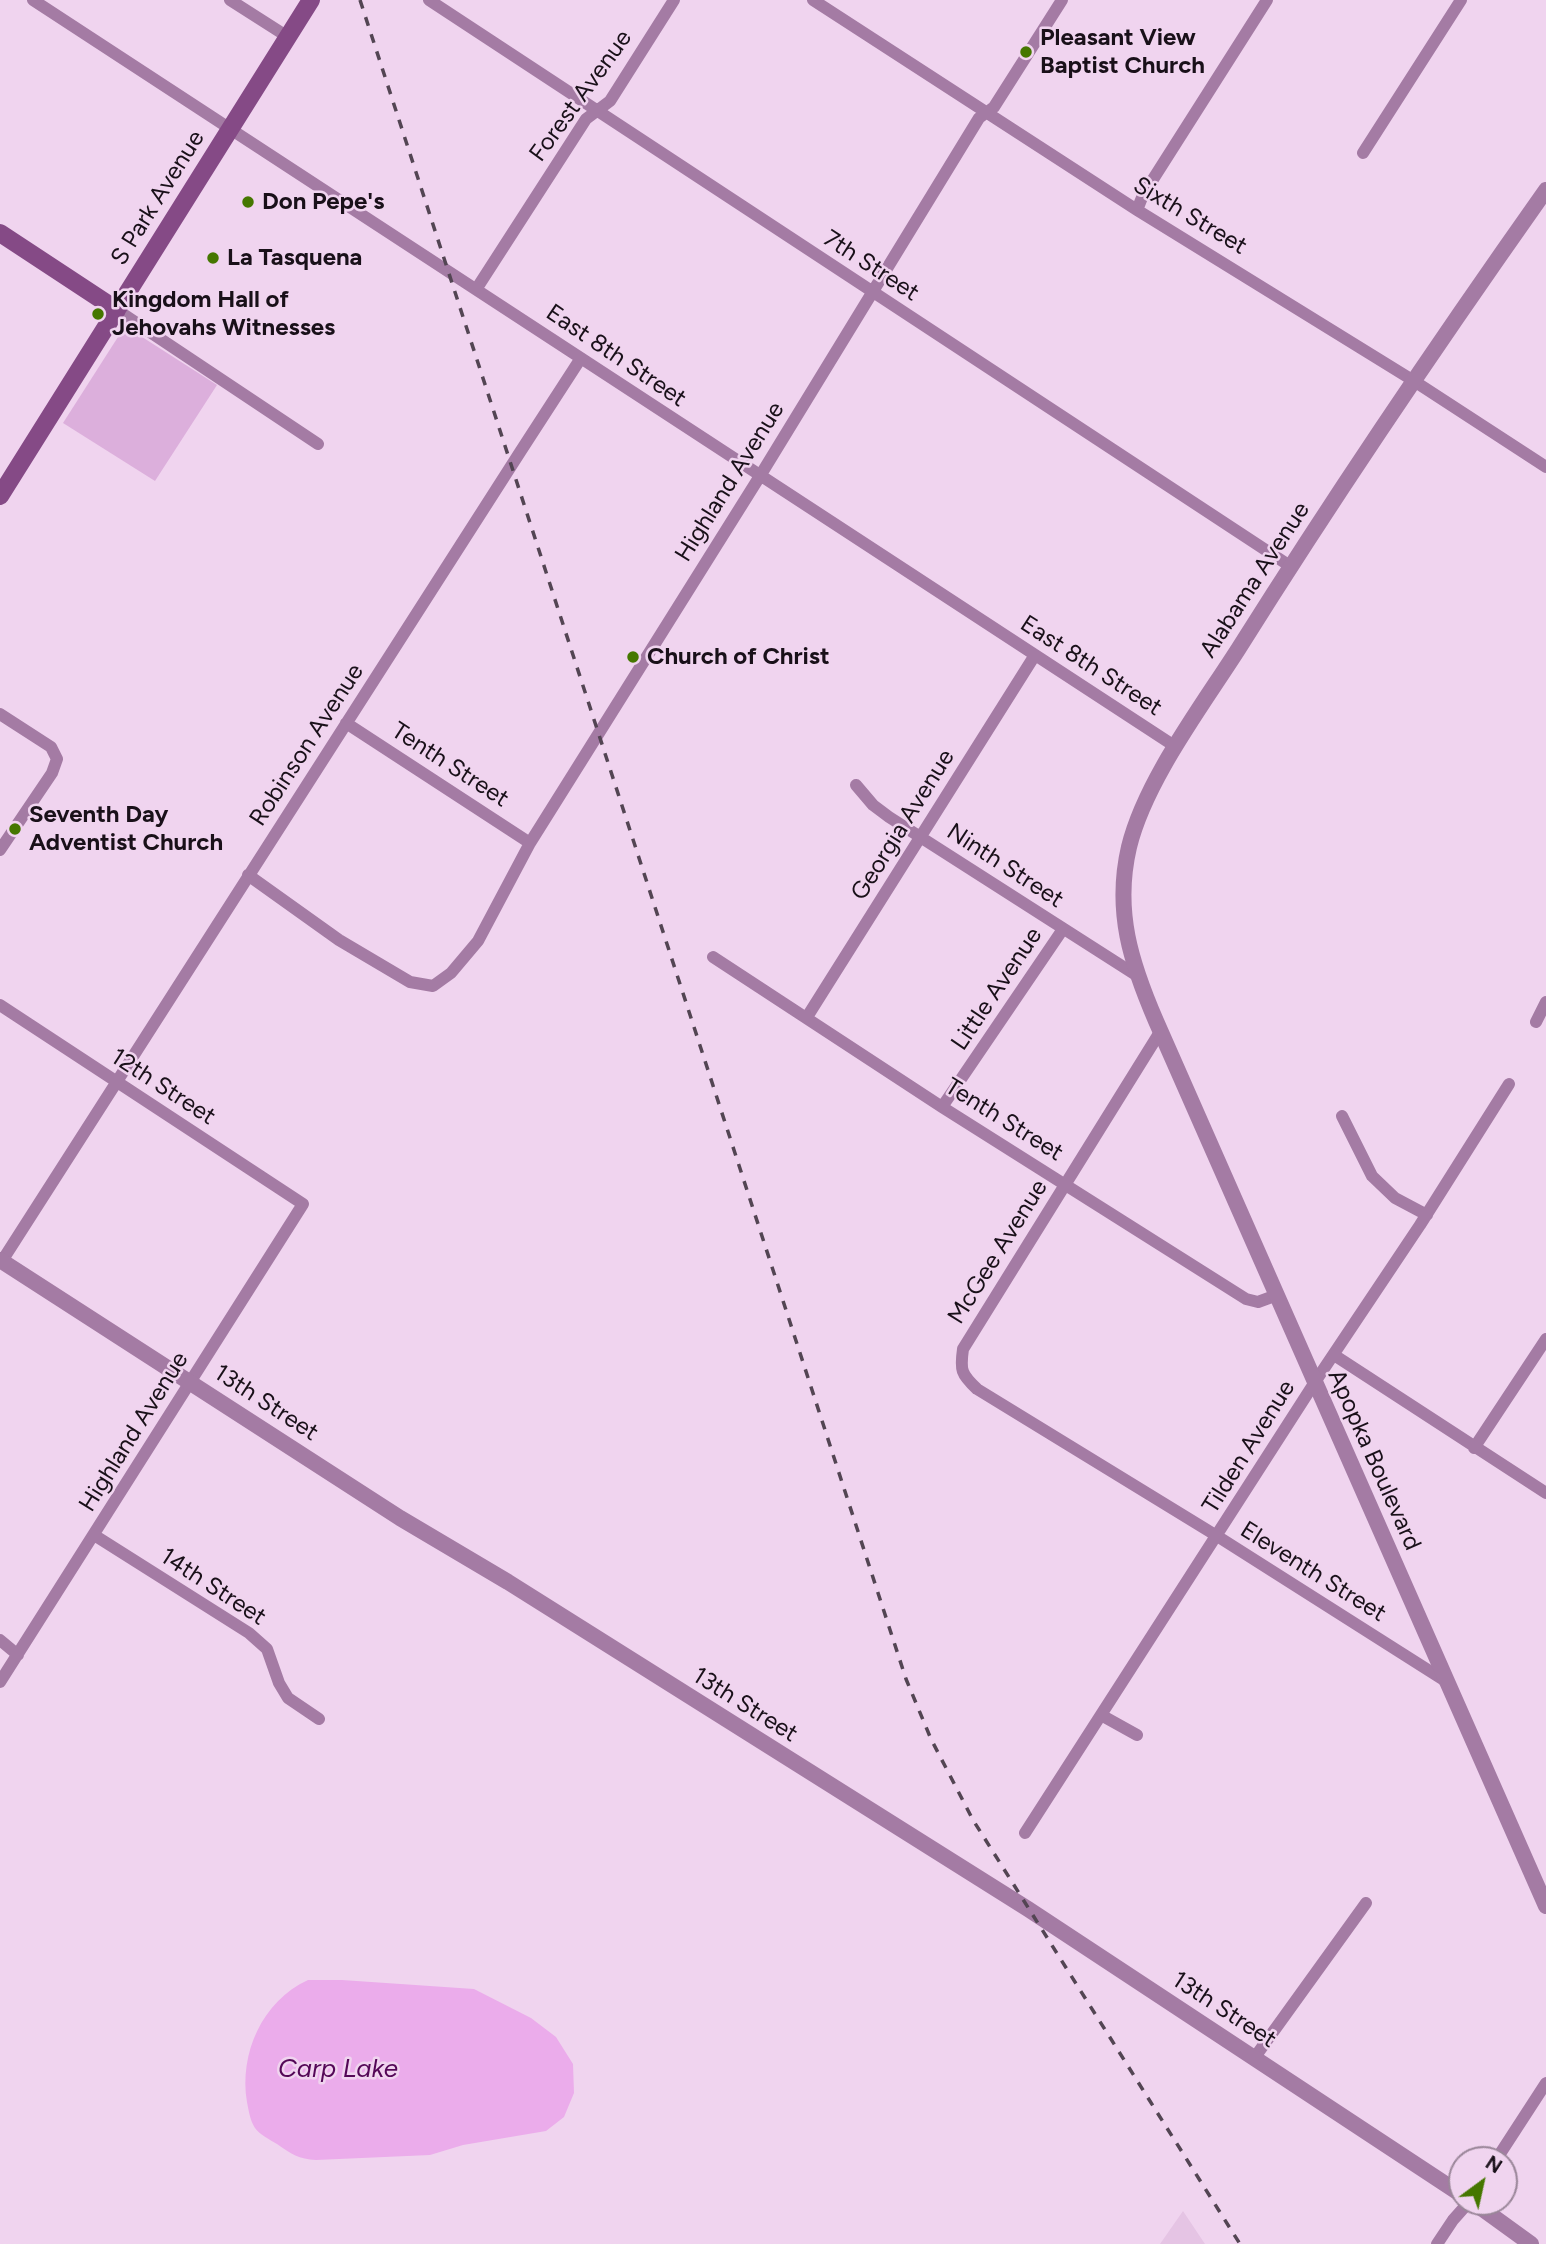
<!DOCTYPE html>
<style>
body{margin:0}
#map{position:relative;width:1546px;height:2244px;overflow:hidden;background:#f0d4ef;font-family:Figtree,sans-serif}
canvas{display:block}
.north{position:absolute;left:1448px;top:2146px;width:70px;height:70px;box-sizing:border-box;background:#f0d4ef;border:2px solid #9a8699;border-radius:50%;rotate:33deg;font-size:19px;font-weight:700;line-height:28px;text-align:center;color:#191019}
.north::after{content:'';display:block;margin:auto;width:24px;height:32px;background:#457700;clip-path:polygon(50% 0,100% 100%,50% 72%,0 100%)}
</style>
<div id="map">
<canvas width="1546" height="2244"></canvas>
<div class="north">N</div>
</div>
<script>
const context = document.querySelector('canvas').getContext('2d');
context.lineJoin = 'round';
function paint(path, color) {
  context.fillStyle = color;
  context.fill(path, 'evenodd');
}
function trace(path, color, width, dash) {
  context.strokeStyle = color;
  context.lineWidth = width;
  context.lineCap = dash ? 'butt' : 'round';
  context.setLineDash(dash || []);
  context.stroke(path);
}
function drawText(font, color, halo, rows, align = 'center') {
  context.font = font + ' Figtree,sans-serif';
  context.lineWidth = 5;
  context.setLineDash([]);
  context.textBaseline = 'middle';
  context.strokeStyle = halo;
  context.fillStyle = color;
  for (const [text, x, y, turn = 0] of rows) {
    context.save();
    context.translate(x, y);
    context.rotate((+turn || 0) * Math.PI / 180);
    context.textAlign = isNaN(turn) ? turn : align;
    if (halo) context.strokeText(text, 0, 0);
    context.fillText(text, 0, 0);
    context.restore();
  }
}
paint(new Path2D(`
 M1183 2211 1205 2244H1160Z`), '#e5c4e4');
paint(new Path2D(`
 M125 326 217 385 155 481 63 423Z`), '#dcafdc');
paint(new Path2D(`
 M308 1980H342L474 1989 531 2018 556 2037 573 2064 574 2093 564 2117 546 2131 463 2145 430 2155 316 2160C299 2159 291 2154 277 2144 269 2139 260 2135 255 2128 250 2120 249 2112 247 2102 239 2054 262 2001 308 1980Z`), '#ebaceb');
trace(new Path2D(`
 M33 0 1176 747
 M230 0 288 37
 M429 0 1290 566
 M813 0 1137 210 1414 381 1546 467
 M1363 153 1461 0
 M1137 210 1143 195 1267 0
 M477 288 586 119 610 101 674 0
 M117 310 318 444
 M0 714 51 747 57 759 52 773 0 850
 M346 723 530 843
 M856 785 873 805 889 817 1136 975
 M248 875 339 940 410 982 433 986 451 973 478 941 530 843 760 476 979 118 994 107 1062 0
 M713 957 942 1107 1246 1299 1258 1302 1277 1295
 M0 1005 303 1204 0 1682
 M807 1017 1035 655
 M1536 1022 1546 1002
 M1160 1032 963 1349C960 1370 961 1374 977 1389L1217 1536 1447 1682
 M942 1107 1063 929
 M1342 1116 1372 1176 1395 1198 1427 1215
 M2 1261C197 962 386 658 581 358
 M1334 1355 1546 1493
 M1474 1448 1546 1339
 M94 1535 249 1633 267 1649 279 1683 288 1698 319 1719
 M0 1640 18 1655
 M1101 1715 1137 1735
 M1025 1833 1315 1382 1420 1225 1509 1084
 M1255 2057 1366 1903
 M1496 2160 1546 2083
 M1437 2244 1453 2220 1469 2202`), '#a47ba4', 12);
trace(new Path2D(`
 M1546 190C1440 340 1337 492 1239 648 1202 706 1145 781 1129 847 1114 911 1131 963 1156 1021L1546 1906
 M0 1260 400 1518 508 1582 1028 1909 1462 2195
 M1473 2202 1531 2244`), '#a47ba4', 16);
trace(new Path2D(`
 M0 233 117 310
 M0 496 311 0`), '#854a86', 18);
trace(new Path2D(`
 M360 0 906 1679 931 1739 973 1820 1240 2244`), '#534553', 3.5, [9, 9]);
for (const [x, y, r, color] of [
 [1026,52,7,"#457700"],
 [248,202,7,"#457700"],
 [213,258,7,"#457700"],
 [98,314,7,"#457700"],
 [633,657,7,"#457700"],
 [15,829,7,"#457700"]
]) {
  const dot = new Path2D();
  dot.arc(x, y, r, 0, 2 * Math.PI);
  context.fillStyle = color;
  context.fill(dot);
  trace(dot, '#f0d4ef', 2.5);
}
drawText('bold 24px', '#191019', '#f0d4ef', [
 ["Pleasant View",1040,38],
 ["Baptist Church",1040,66],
 ["Don Pepe's",262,202],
 ["La Tasquena",227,258],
 ["Kingdom Hall of",112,300],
 ["Jehovahs Witnesses",112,328],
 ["Church of Christ",647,657],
 ["Seventh Day",29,815],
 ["Adventist Church",29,843]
], 'left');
drawText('24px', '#191019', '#f0d4ef', [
 ["Forest Avenue",581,96,-54],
 ["S Park Avenue",158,198,-58],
 ["Sixth Street",1190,216,31],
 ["7th Street",871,266,33],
 ["East 8th Street",616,356,34],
 ["Highland Avenue",730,482,-58],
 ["Alabama Avenue",1255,580,-57],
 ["East 8th Street",1091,666,33],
 ["Robinson Avenue",307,745,-57],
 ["Tenth Street",450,765,33],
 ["Georgia Avenue",903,825,-58],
 ["Ninth Street",1005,866,33],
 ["Little Avenue",997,989,-56],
 ["12th Street",163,1087,33],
 ["Tenth Street",1004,1120,32],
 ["McGee Avenue",998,1252,-58],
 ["13th Street",266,1403,33],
 ["Highland Avenue",134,1432,-58],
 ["Tilden Avenue",1249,1447,-58],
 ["Apopka Boulevard",1374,1460,66],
 ["Eleventh Street",1313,1572,32],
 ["14th Street",213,1587,33],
 ["13th Street",745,1705,32],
 ["13th Street",1224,2010,33]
]);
drawText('italic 26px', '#540757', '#f0d4ef', [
 ["Carp Lake",338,2069]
]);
</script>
